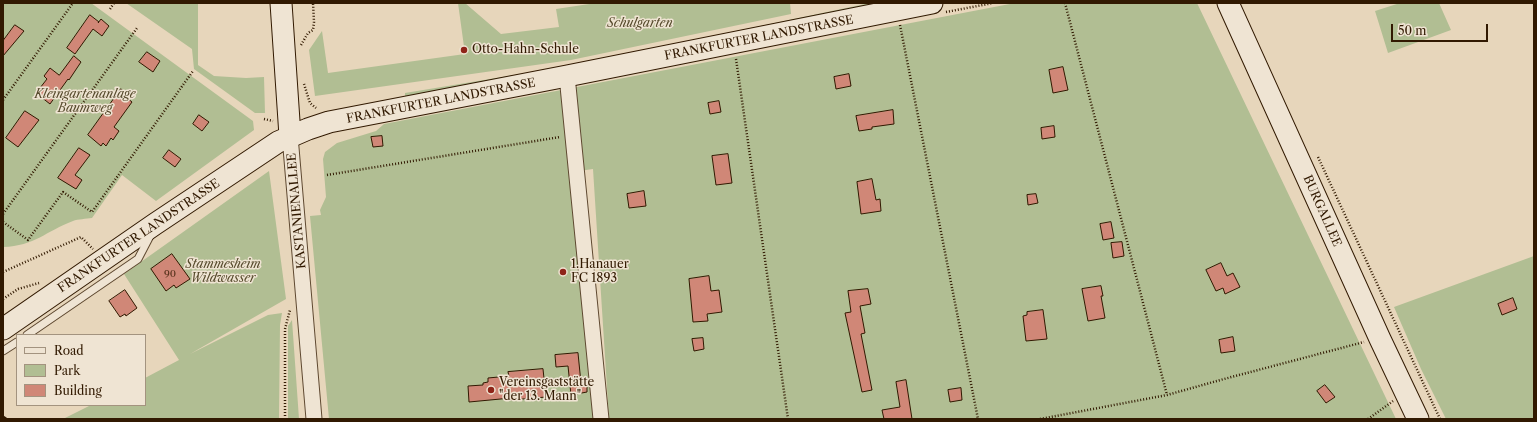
<!DOCTYPE html>
<meta charset="utf-8">
<style>
body{margin:0}
#map{position:relative;width:1537px;height:422px;overflow:hidden;background:#e7d6bb;font-family:"Libre Caslon Text",serif}
canvas{display:block}
.frame{position:absolute;inset:0;border:4px solid #311901;pointer-events:none}
.legend{position:absolute;left:16px;top:334px;width:130px;height:72px;box-sizing:border-box;background:#efe4d3;border:1px solid #a3937f;margin:0;padding:5px 7px;list-style:none;font-size:12px;color:#311901}
.legend li{display:flex;align-items:center;gap:8px;height:20px}
.legend b{width:20px;border:1px solid #a3937f}
.scale{position:absolute;left:1391px;top:24px;width:97px;height:18px;box-sizing:border-box;border:2px solid #311901;border-top:0;padding-left:5px;font-size:12px;line-height:14px;white-space:nowrap;color:#311901;-webkit-text-stroke:3px #efe4d3;paint-order:stroke}
</style>
<div id="map">
<canvas width="1537" height="422"></canvas>
<div class="frame"></div>
<ul class="legend">
<li><b style="height:5px;background:#efe4d3"></b>Road</li>
<li><b style="height:11px;background:#b1be93"></b>Park</li>
<li><b style="height:11px;background:#d08777"></b>Building</li>
</ul>
<div class="scale">50 m</div>
</div>
<script>
const context = document.querySelector('canvas').getContext('2d');
context.lineJoin = 'round';
function paint(path, color) {
  context.fillStyle = color;
  context.fill(path, 'evenodd');
}
function trace(path, color, width, dash) {
  context.strokeStyle = color;
  context.lineWidth = width;
  context.lineCap = dash ? 'butt' : 'round';
  context.setLineDash(dash || []);
  context.stroke(path);
}
function drawText(font, color, halo, rows, align = 'center') {
  context.font = font + ' "Libre Caslon Text",serif';
  context.lineWidth = 3;
  context.setLineDash([]);
  context.textBaseline = 'middle';
  context.strokeStyle = halo;
  context.fillStyle = color;
  for (const [text, x, y, turn = 0] of rows) {
    context.save();
    context.translate(x, y);
    context.rotate((+turn || 0) * Math.PI / 180);
    context.textAlign = isNaN(turn) ? turn : align;
    if (halo) context.strokeText(text, 0, 0);
    context.fillText(text, 0, 0);
    context.restore();
  }
}
paint(new Path2D(`
 M3 3H91L253 121 254 130 156 201 122 175 92 218C86 219 78 219 73 221 46 231 35 246 3 247Z
 M126 3H198V65L214 76 246 78 264 77 265 113H255L194 69 192 49Z
 M458 3H465L501 34 559 27 556 9 596 3H790L791 14 571 60 315 96 309 50 322 31 328 73 465 54Z
 M870 3H898L405 97V93L569 66Z
 M1015 3H1197L1396 419H609L593 169 579 171 596 419H329L310 216 321 215 320 210 326 197 323 159 325 152 337 143 376 131 384 124Z
 M1400 3H1439L1451 30 1388 53 1375 11Z
 M269 171 286 299 190 354 268 315 282 313 280 325 279 419H63L91 405H145V378L179 360 124 274Z
 M1534 256V417L1532 419H1446L1421 369 1394 307Z
 M292 320 299 419H288V326Z`), '#b1be93');
const building = new Path2D(`
 M90 15 99 22 98 23 101 19 109 26 102 36 93 29 75 54 67 48Z
 M15 25 24 31 3 56V41Z
 M147 52 160 61 153 72 139 62Z
 M74 56 81 62 69 80 68 79 50 104 36 93 47 79 44 76 50 68 59 75Z
 M1063 67 1068 90 1053 93 1049 70Z
 M849 74 851 86 836 89 834 77Z
 M121 89 129 96 127 98 132 102 114 127 119 131 113 140 111 138 106 146 103 143 101 146 88 135Z
 M719 101 721 112 710 114 708 103Z
 M893 110 894 124 872 127V129L859 131 856 116Z
 M25 111 39 120 18 147 6 138Z
 M199 115 209 122 202 131 193 124Z
 M1054 126 1055 137 1042 139 1041 128Z
 M382 136 383 146 373 147 371 137Z
 M79 148 90 155 75 175 82 180 76 189 58 178Z
 M169 150 181 159 175 167 163 158Z
 M728 154 732 183 716 185 712 156Z
 M872 179 876 200 880 199 881 211 861 214 857 182Z
 M644 191 646 206 629 208 627 194Z
 M1036 194 1038 203 1028 205 1027 195Z
 M1111 222 1114 238 1103 240 1100 224Z
 M1122 242 1124 256 1113 258 1111 243Z
 M172 254 190 279 176 288 174 285 166 291 151 269Z
 M1221 263 1227 276 1233 273 1240 287 1225 294 1223 288 1216 291 1206 270Z
 M709 276 711 291 719 290 722 312 707 314 708 321 693 322 689 279Z
 M1101 286 1103 296H1101L1105 318 1088 321 1082 289Z
 M868 289 871 304 860 306 865 333 861 334 872 390 862 392 845 313 851 312 848 291Z
 M125 290 137 308 126 316 125 314 120 317 109 301Z
 M1513 298 1517 309 1502 315 1498 304Z
 M1043 310 1047 339 1026 341 1023 316 1027 315V312Z
 M1233 337 1235 351 1221 353 1219 340Z
 M703 338 704 349 694 351 692 339Z
 M578 353 581 383H587V392L571 395 568 366 556 367 555 355Z
 M543 369 546 397 511 400V398L469 402 468 386 483 385V383L488 382V378L509 376 508 372Z
 M906 380 912 419H884L882 410 900 407 896 382Z
 M1325 385 1335 397 1326 403 1317 391Z
 M961 388 962 400 950 402 948 390Z`);
paint(building, '#d08777');
trace(building, '#311901', 1);
const lane = new Path2D(`
 M27 335 138 259 150 236
 M3 351 17 342`);
const street = new Path2D(`
 M567 76 601 419
 M290 136 314 419`);
const secondary = new Path2D(`
 M281 3 290 136
 M1228 3 1380 339 1418 419
 M3 329 155 224 278 142 308 129 329 122 567 76 932 3`);
trace(lane, '#5e4830', 9);
trace(street, '#5e4830', 17);
trace(secondary, '#311901', 23);
trace(new Path2D(`
 M1065 3 1167 395
 M110 9 114 3
 M946 12 993 3
 M900 25 978 419
 M301 45 308 33 313 30 314 22 313 3
 M736 59 788 419
 M304 84 310 103 316 108
 M3 100 73 3
 M264 119 273 121
 M1318 157 1440 419
 M327 175 560 137
 M3 214 137 28
 M3 222 28 240 63 192 92 212 193 71
 M3 272 81 237 93 249
 M3 299 18 289 39 283
 M285 419V329L290 310
 M1040 419 1167 395 1224 379 1364 342
 M1368 419 1393 401`), '#311901', 2.5, [1, 2]);
trace(lane, '#efe4d3', 7);
trace(street, '#efe4d3', 15);
trace(secondary, '#efe4d3', 21);
trace(new Path2D(`
 M3 417 6 419`), '#311901', 3, [7, 7]);
for (const [x, y, r, color] of [
 [464,50,4,"#8f2418"],
 [563,272,4,"#8f2418"],
 [491,390,4,"#8f2418"]
]) {
  const dot = new Path2D();
  dot.arc(x, y, r, 0, 2 * Math.PI);
  context.fillStyle = color;
  context.fill(dot);
  trace(dot, '#efe4d3', 1.5);
}
drawText('10px', '#59341e', null, [
 ["90",170,274]
]);
drawText('italic 12px', '#574b2d', '#efe4d3', [
 ["Schulgarten",640,24],
 ["Kleingartenanlage",85,95],
 ["Baumweg",85,109],
 ["Stammesheim",223,265],
 ["Wildwasser",223,279]
]);
drawText('12px', '#311901', '#efe4d3', [
 ["FRANKFURTER LANDSTRASSE",759,38,-11],
 ["FRANKFURTER LANDSTRASSE",441,101,-11],
 ["KASTANIENALLEE",297,211,-95],
 ["BURGALLEE",1322,211,66],
 ["FRANKFURTER LANDSTRASSE",139,236,-34]
]);
drawText('12px', '#311901', '#efe4d3', [
 ["Otto-Hahn-Schule",472,50],
 ["1.Hanauer",571,265],
 ["FC 1893",571,279],
 ["Vereinsgaststätte",499,383],
 ["\"der 13. Mann\"",499,397]
], 'left');
</script>
